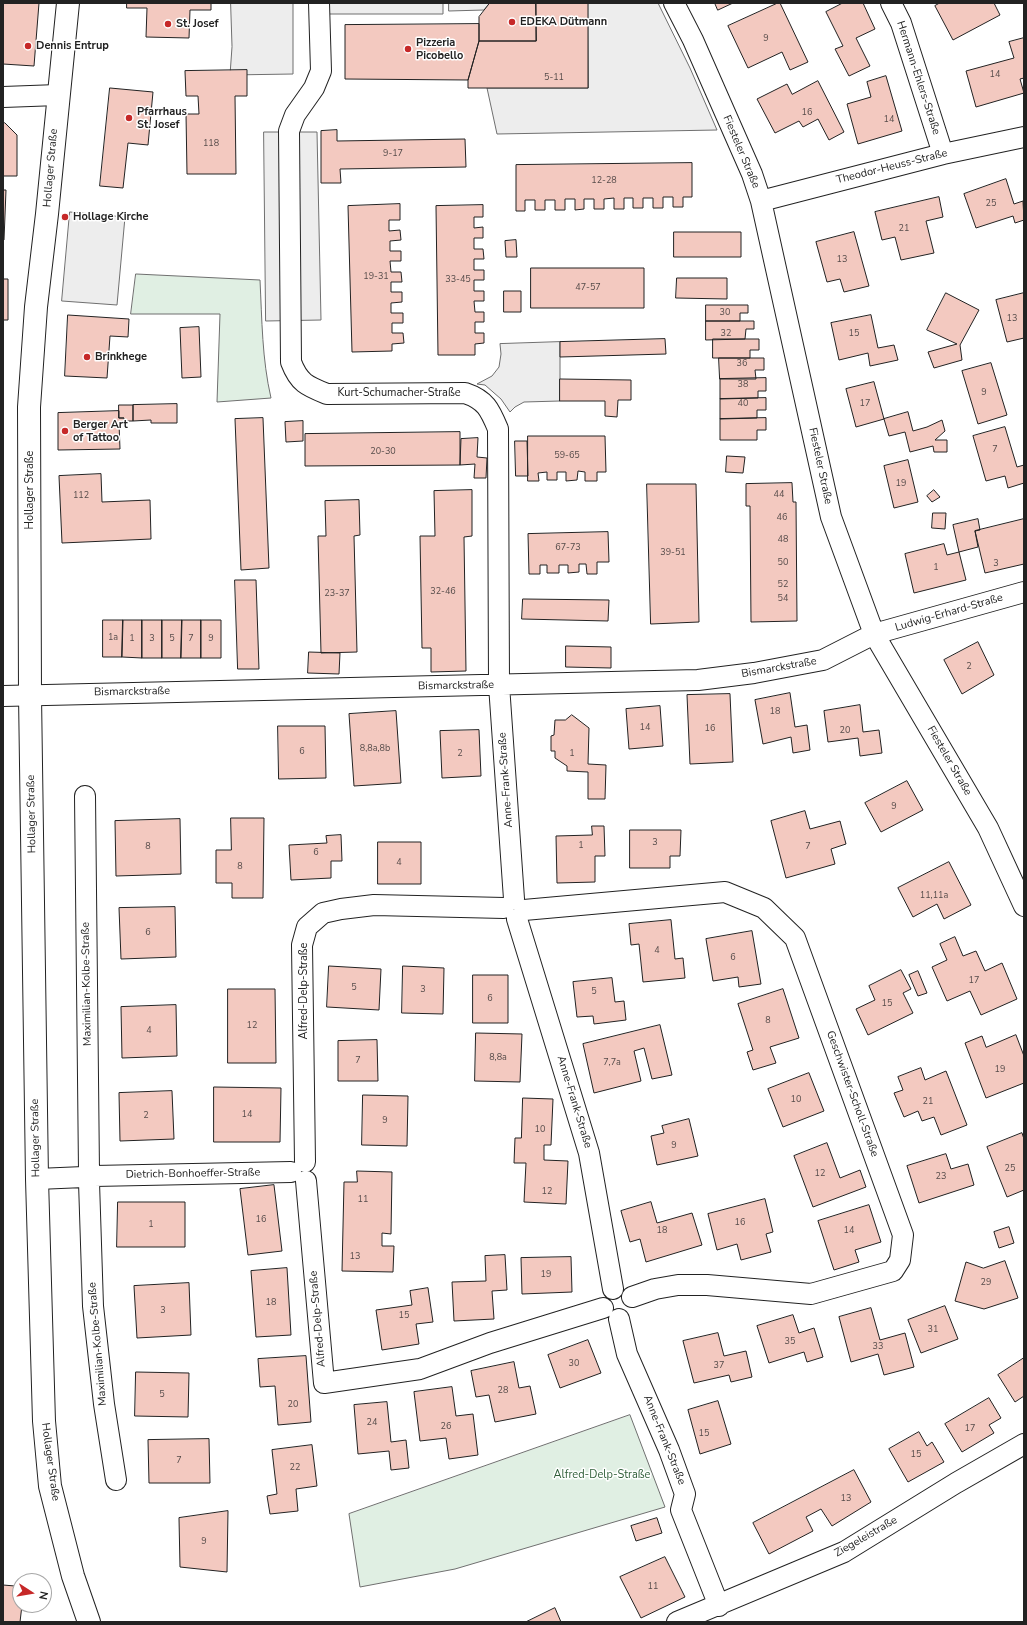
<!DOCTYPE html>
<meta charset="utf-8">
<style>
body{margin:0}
#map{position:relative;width:1027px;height:1625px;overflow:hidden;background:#fff;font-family:"Nunito Sans",sans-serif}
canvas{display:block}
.frame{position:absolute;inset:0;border:4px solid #222;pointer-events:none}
.north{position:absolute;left:12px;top:1573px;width:40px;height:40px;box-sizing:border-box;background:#fff;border:1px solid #a7a7a7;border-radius:50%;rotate:102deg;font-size:11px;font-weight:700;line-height:16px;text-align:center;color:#222}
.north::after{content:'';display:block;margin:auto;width:14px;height:18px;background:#c62828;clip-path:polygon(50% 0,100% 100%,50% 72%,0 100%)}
</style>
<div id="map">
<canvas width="1027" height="1625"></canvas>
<div class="frame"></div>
<div class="north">N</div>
</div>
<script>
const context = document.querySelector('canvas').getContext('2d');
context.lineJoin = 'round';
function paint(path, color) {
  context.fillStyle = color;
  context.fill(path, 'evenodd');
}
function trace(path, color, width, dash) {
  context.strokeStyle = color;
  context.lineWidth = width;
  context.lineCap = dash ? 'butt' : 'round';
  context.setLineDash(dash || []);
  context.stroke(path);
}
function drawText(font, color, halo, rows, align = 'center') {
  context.font = font + ' "Nunito Sans",sans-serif';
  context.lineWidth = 3;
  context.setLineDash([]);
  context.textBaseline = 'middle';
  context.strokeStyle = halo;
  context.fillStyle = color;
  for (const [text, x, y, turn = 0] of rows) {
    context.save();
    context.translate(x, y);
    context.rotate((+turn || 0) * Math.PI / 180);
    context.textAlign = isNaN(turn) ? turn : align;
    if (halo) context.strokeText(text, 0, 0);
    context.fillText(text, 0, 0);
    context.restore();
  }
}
const green = new Path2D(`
 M136 274 260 280C262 320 262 359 271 398L217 402 220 314H131Z
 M630 1415 665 1507 455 1569 360 1587 349 1514Z`);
paint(green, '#e0efe3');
trace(green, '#6f6f6f', 1);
const parking = new Path2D(`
 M231 3H293V74L230 75 232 47Z
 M319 3H443V14H319Z
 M449 3H490L484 10 449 11Z
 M588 3H658L690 68 717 130 497 134 487 88H588Z
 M264 132H317L321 320 266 321Z
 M70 212 125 217 117 305 62 301Z
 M560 342V401L524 402 515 407 510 412 501 399 485 385 477 384 492 376 499 367 501 354 500 344Z`);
paint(parking, '#ededed');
trace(parking, '#6f6f6f', 1);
const building = new Path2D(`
 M3 3H39L34 66 3 64Z
 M127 3H211V10H190L189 38 146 37 147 8H127Z
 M490 3H536V41H479V17Z
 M536 3H588V88H468V80L479 41H536Z
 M715 3H733L718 10Z
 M778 3H780L808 62 790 70 782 52 748 68 728 26Z
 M843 3H863L875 29 856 38 870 66 849 76 835 49 843 46 826 12Z
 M940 3H994L1000 15 953 40 935 6Z
 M479 24V41L468 80 345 79V25Z
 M1024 38V78L1020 79 1024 93 976 107 966 71 1014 58 1009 42Z
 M247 70V96H235L236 174H187L186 114H199L198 96H186L185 71Z
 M886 76 902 131 858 144 847 104 871 97 867 82Z
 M818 81 844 132 829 140 818 119 803 127 799 121 775 133 757 99 787 84 792 94Z
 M110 88 153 92 148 145 128 143 123 188 100 186Z
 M5 123 17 135V176H3V124Z
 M337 130V141L465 139 466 167 340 169 341 183H321V131Z
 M692 163V197H683V207H673V197H663V208H653V198H643V208H633V198H624V209H614V198L604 199V209H594V199H584V209L575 210V199H565V210H555V200H545V210H535V200H525V211H516V165Z
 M1006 179 1014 204 1023 201 1024 220 1015 223 1013 216 976 228 964 194Z
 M3 190H6L4 240H3Z
 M939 197 943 217 926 221 934 253 901 260 895 237 882 240 875 212Z
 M400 204V220H389V231L400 230 401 240 390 241V251H401V261H390L391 272H401L402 282H391V292H402V302L391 303V313H403V323H392V333H403L404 343 392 344V351L352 352 348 206Z
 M483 205V217H474V228L483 227V238H474V249H483L484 259H474V270H484V280H474V291H484V301H474L475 312H484V322H475V333H484V343L475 344V355H438L436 206Z
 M674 232H741V257H674Z
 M854 232 869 286 844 292 840 279 827 282 816 242Z
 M516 240 517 257H506L505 241Z
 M531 268H644V308H531Z
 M677 278H727V299L676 298Z
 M3 279H8V320H3Z
 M504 291H521V312H504Z
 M946 293 979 310 960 345 962 360 934 368 928 352 957 344 927 330Z
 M1024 293V338L1007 342 996 300Z
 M706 305H748V313H740V321H706Z
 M68 315 129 319 128 337 110 336 107 378 65 376Z
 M871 315 878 348 894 345 898 360 870 366 868 353 839 360 831 323Z
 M706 321H754V329H746L745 339 706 340Z
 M199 327 201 377 182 378 180 328Z
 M665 339 666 354 560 357V342Z
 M713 339H759V350H750V358H713Z
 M719 358H764V370H755L756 379H720Z
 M991 363 1007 415 978 424 962 371Z
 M766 378V391H758V398L720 399V379Z
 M560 379 631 380V400H618L617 417 605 416V401H560Z
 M874 382 884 419 856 427 846 389Z
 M766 398V410H757V418L720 419V399Z
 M177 404V423H151V420L133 421V405Z
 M119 405H133V421H124V418H119Z
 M119 411V418H124V423H119L120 449 58 450V413Z
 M908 412 913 431 927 427 942 420 945 431 935 440H947V452H934L933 446 910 452 905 432 889 436 884 419Z
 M263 418 269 568 241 570 235 419Z
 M766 418V430H757V440H720V419Z
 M303 421V441L286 442 285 422Z
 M1005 427 1017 467 1024 465V483L1008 488 1005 476 986 481 973 436Z
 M460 432V465L305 466V434Z
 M528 436H605L606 472H597V481H585V472L578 471 577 480 566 481V472H557V480H547V472L538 473 539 481H528Z
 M478 438 477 457 487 458 486 478H474L475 464 460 465 461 439Z
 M515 441H527L528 476H516Z
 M727 456 745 457 743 473 726 472Z
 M908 460 918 502 894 508 884 466Z
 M101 474 102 502 150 500 151 539 62 543 59 476Z
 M792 483 793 502H796L797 621 751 622 750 506H746V484Z
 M647 484H696L699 622 651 624Z
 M472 490V536L464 537 466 671 431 672V648H422L420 536H435L434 491Z
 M934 490 940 497 932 502 927 496Z
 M359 500 360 535 354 536 357 652 321 653 318 536H326L325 501Z
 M933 513H946L945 529 932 528Z
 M978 519 980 530 975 531 978 547 959 552 953 525Z
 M1024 519V564L985 573 975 531Z
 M608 532 609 562H597V574H587L586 564H579V572L568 573V565H559V573H547V565H540V574H529L528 534Z
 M944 544 947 555 959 552 966 580 914 593 905 554Z
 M235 580H256L259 669H238Z
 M523 599 609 600 608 621 522 619Z
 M103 620H123L122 657H103Z
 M123 620H142V658L122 657Z
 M142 620H162V658H142Z
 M162 620H182L181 658H162Z
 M182 620H201V658H181Z
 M201 620H221V658H201Z
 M978 642 994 675 962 694 944 660Z
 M566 646 611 647V668L566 667Z
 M309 652 340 653 339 674 308 673Z
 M790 693 795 727 807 725 810 750 793 753 791 737 763 744 755 700Z
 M730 694 733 762 690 764 687 695Z
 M860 705 863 732 879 730 882 753 860 756 858 738 828 742 824 711Z
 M660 706 663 746 629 749 626 709Z
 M396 711 401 783 354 786 349 714Z
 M572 715 589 728 588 764 606 765 605 799H588V772L567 771V766L555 758V751H551V736L554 735 555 720H565Z
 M278 726H325L326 778 279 779Z
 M479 730 481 776 442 778 440 731Z
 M907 781 923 810 881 832 865 803Z
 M805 811 810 829 840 821 846 844 831 849 835 864 786 878 771 821Z
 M231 818H264L263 898H232V883H216V850H231Z
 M180 819 181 874 116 876 115 821Z
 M592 826H604L605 856H595V882L557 883 556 836 592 835Z
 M630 830H681L680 856H670V868H630Z
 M341 835 342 861H331V878L291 880 289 845 327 843 326 836Z
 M378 842H421V884H378Z
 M949 862 971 905 944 919 937 904 913 917 898 888Z
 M175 907 176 957 121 959 119 908Z
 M671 920 675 959 683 958 685 978 643 982 639 944 631 945 629 924Z
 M752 931 761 984 739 987 738 977 713 981 706 939Z
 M955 937 963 956 976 951 985 971 1002 963 1017 999 981 1015 970 991 947 1001 932 967 947 960 940 944Z
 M329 966 381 969 379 1010 327 1007Z
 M403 966 444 968 443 1014 402 1013Z
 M901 970 911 989 903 993 913 1013 868 1035 856 1009 875 1000 869 986Z
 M918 971 927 993 918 996 909 975Z
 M473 975H508V1023H473Z
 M612 978 615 1002 624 1001 626 1020 594 1024 593 1016 577 1017 573 982Z
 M228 989H275L276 1063H228Z
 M783 989 799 1038 770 1047 776 1063 753 1070 747 1052 753 1050 738 1004Z
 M176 1005 177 1056 122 1058 121 1007Z
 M660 1025 672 1075 652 1079 644 1048 634 1051 641 1081 594 1093 583 1044Z
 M476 1033 522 1034 520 1082 475 1081Z
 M1016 1035 1024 1056V1083L986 1098 965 1043 982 1036 986 1047Z
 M377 1040 378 1081H338V1041Z
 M921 1068 925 1080 946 1071 967 1125 941 1135 934 1117 922 1121 918 1111 904 1117 894 1093 903 1090 898 1077Z
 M809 1073 824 1111 783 1127 768 1089Z
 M214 1087 281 1088 280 1142H214Z
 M172 1091 174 1139 120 1141 119 1093Z
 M363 1095 408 1096 407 1146 362 1145Z
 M523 1098 553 1099 551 1145H544V1160L568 1161 566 1204 524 1202 526 1163H514L515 1138H521Z
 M689 1119 698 1156 657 1165 651 1136 664 1133 662 1126Z
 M1022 1133 1024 1139V1190L1007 1197 987 1147Z
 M827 1143 840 1178 860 1170 866 1187 813 1207 794 1156Z
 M946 1154 951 1169 968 1164 974 1185 919 1203 907 1166Z
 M357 1171 392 1172 391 1234 382 1233V1246H394L393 1272 342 1271 344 1182H357Z
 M274 1185 282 1251 248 1255 240 1189Z
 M765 1199 773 1232 766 1234 771 1252 741 1260 737 1244 717 1250 708 1214Z
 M118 1202H185V1247H117Z
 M651 1202 657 1223 692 1213 702 1245 646 1262 640 1239 630 1242 621 1211Z
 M869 1205 881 1242 855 1250 859 1262 834 1270 818 1221Z
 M1009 1227 1014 1243 999 1248 994 1232Z
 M505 1255 507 1290 492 1291 494 1319 454 1321 452 1282 486 1281 485 1256Z
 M571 1257 572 1292 522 1294 521 1258Z
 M1005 1261 1018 1298 984 1309 955 1301 966 1262 983 1268Z
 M287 1268 291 1335 256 1337 251 1271Z
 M189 1283 191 1335 137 1338 134 1286Z
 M428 1288 433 1322 416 1324 419 1344 382 1350 376 1310 412 1305 410 1291Z
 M945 1306 958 1339 921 1353 908 1320Z
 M871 1308 880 1340 905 1333 914 1367 884 1375 878 1354 851 1362 839 1317Z
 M793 1315 799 1333 814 1328 823 1357 807 1362 804 1352 769 1363 757 1326Z
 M718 1333 724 1356 746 1351 752 1377 731 1382 729 1375 694 1383 683 1341Z
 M588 1340 601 1373 560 1388 548 1355Z
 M306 1356 311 1422 278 1425 275 1386 260 1387 258 1359Z
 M1024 1358V1396L1015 1402 998 1375Z
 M514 1362 519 1388 530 1386 536 1414 495 1422 489 1395 476 1397 471 1371Z
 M136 1372 189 1373 188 1417 135 1416Z
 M452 1387 456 1416 473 1414 478 1455 449 1459 446 1438 420 1441 414 1392Z
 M989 1398 1001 1418 989 1425 994 1433 962 1452 945 1424Z
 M718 1401 731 1444 700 1454 688 1410Z
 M387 1402 391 1442 406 1440 409 1468 391 1470 389 1451 358 1454 354 1405Z
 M919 1432 927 1446 932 1442 944 1462 908 1482 889 1449Z
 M209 1439 210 1483H149L148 1440Z
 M312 1445 317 1486 296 1489 298 1511 270 1514 267 1496 277 1494 272 1450Z
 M854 1470 871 1502 832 1526 821 1509 806 1517 813 1531 769 1554 753 1523Z
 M228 1511 227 1572 180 1567 179 1518Z
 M657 1518 662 1533 636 1541 631 1526Z
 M665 1557 685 1597 641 1618 620 1577Z
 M3 1585 15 1586 14 1598 20 1599V1605H22L20 1622H3Z
 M555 1608 561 1622H526Z`);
paint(building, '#f3c9c0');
trace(building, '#222', 1);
const street = new Path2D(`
 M319 3 321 71 314 88 295 115 289 131 291 362C299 383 307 386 327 394L465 393C486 400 490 410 498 429L499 685 514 899
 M674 3 693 40 752 174 761 201 831 517 874 634 988 828 1024 906
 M891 3 901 23 943 154
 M3 97 58 95
 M761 201 943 154 1024 137
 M3 696 698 680 754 673 823 660 874 634 1024 592
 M85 796 89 1172
 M524 910 725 892 764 908 795 938 903 1235 900 1260 893 1271 811 1294 707 1285H678L655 1289 632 1297
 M517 919 589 1153 613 1289
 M305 1162 302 945 307 927 323 913 341 909 374 905 504 908
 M94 1176 291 1172
 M37 1179 84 1177
 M306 1181 324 1383 420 1369 490 1343 603 1308
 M89 1182 93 1306 104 1404 116 1480
 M619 1319 627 1354 669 1450 685 1494 681 1510 719 1606
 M677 1622 844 1552 956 1483 1024 1444`);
const secondary = new Path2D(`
 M68 3 47 214 36 307 29 407 30 695 37 1179 44 1421 50 1486 73 1576 89 1622`);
trace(street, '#222', 22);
trace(secondary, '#222', 24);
trace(street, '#fff', 20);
trace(secondary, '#fff', 22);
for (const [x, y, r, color] of [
 [512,22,4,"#c62828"],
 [168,24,4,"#c62828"],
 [28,46,4,"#c62828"],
 [408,49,4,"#c62828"],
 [129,118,4,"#c62828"],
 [65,217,4,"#c62828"],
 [87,357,4,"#c62828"],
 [65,431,4,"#c62828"]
]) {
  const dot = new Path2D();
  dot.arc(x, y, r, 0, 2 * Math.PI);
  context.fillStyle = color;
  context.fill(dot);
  trace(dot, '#fff', 1.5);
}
drawText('9px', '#564c4a', null, [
 ["9",766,39],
 ["14",995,75],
 ["5-11",554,78],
 ["16",807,113],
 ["14",889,120],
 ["118",211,144],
 ["9-17",393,154],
 ["12-28",604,181],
 ["25",991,204],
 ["21",904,229],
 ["13",842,260],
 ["19-31",376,277],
 ["33-45",458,280],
 ["47-57",588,288],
 ["30",725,313],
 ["13",1012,319],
 ["32",726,334],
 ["15",854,334],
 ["36",742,364],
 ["38",743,385],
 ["9",984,393],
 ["40",743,404],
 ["17",865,404],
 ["7",995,450],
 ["20-30",383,452],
 ["59-65",567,456],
 ["19",901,484],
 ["44",779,495],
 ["112",81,496],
 ["46",782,518],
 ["48",783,540],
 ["67-73",568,548],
 ["39-51",673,553],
 ["50",783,563],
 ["3",996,564],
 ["1",936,568],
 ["52",783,585],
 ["32-46",443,592],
 ["23-37",337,594],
 ["54",783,599],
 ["1a",113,638],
 ["1",132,639],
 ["3",152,639],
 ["5",172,639],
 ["7",191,639],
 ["9",211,639],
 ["2",969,667],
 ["18",775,712],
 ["14",645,728],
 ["16",710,729],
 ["20",845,731],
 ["8,8a,8b",375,749],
 ["6",302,752],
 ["2",460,754],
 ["1",572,754],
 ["9",894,807],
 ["3",655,843],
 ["1",581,846],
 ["8",148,847],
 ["7",808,847],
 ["6",316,853],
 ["4",399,863],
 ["8",240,867],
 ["11,11a",934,896],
 ["6",148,933],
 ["4",657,951],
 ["6",733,958],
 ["17",974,981],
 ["5",354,988],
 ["3",423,990],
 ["5",594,992],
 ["6",490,999],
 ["15",887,1004],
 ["8",768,1021],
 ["12",252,1026],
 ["4",149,1031],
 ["8,8a",498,1058],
 ["7",358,1061],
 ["7,7a",612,1063],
 ["19",1000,1070],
 ["10",796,1100],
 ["21",928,1102],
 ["14",247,1115],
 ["2",146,1116],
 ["9",385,1121],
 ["10",540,1130],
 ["9",674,1146],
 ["25",1010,1169],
 ["12",820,1174],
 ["23",941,1177],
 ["12",547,1192],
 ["11",363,1200],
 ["16",261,1220],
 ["16",740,1223],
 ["1",151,1225],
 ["18",662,1231],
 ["14",849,1231],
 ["13",355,1257],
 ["19",546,1275],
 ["29",986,1283],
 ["18",271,1303],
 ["3",163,1311],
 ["15",404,1316],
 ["31",933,1330],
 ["35",790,1342],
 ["33",878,1347],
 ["30",574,1364],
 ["37",719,1366],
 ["28",503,1391],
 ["5",162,1395],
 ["20",293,1405],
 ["24",372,1423],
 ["26",446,1427],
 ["17",970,1429],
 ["15",704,1434],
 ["15",916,1455],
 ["7",179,1461],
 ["22",295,1468],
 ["13",846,1499],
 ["9",204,1542],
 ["11",653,1587]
]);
drawText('bold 11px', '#222', '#fff', [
 ["EDEKA Dütmann",520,22],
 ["St. Josef",176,24],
 ["Pizzeria",416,43],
 ["Picobello",416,56],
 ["Dennis Entrup",36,46],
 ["Pfarrhaus",137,112],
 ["St. Josef",137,125],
 ["Hollage Kirche",73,217],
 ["Brinkhege",95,357],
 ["Berger Art",73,425],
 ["of Tattoo",73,438]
], 'left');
drawText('11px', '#222', '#fff', [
 ["Hermann-Ehlers-Straße",918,78,72],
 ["Fiesteler Straße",741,152,67],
 ["Theodor-Heuss-Straße",892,167,-14],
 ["Hollager Straße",51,168,-85],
 ["Kurt-Schumacher-Straße",399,393],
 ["Fiesteler Straße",820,466,78],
 ["Hollager Straße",30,490,-90],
 ["Ludwig-Erhard-Straße",949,613,-16],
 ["Bismarckstraße",779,668,-10],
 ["Bismarckstraße",456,686,-1],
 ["Bismarckstraße",132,692,-1],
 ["Fiesteler Straße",949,761,60],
 ["Anne-Frank-Straße",506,780,-94],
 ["Hollager Straße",32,814,-91],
 ["Maximilian-Kolbe-Straße",87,984,-91],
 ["Alfred-Delp-Straße",304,991,-90],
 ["Geschwister-Scholl-Straße",852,1094,70],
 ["Anne-Frank-Straße",574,1102,73],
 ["Hollager Straße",36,1138,-91],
 ["Dietrich-Bonhoeffer-Straße",193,1174,-1],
 ["Alfred-Delp-Straße",318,1319,-95],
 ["Maximilian-Kolbe-Straße",98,1344,-95],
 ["Anne-Frank-Straße",664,1440,68],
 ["Hollager Straße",50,1462,82],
 ["Ziegeleistraße",866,1537,-30]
]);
drawText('11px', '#2f5e38', '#fff', [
 ["Alfred-Delp-Straße",602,1475]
]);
</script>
